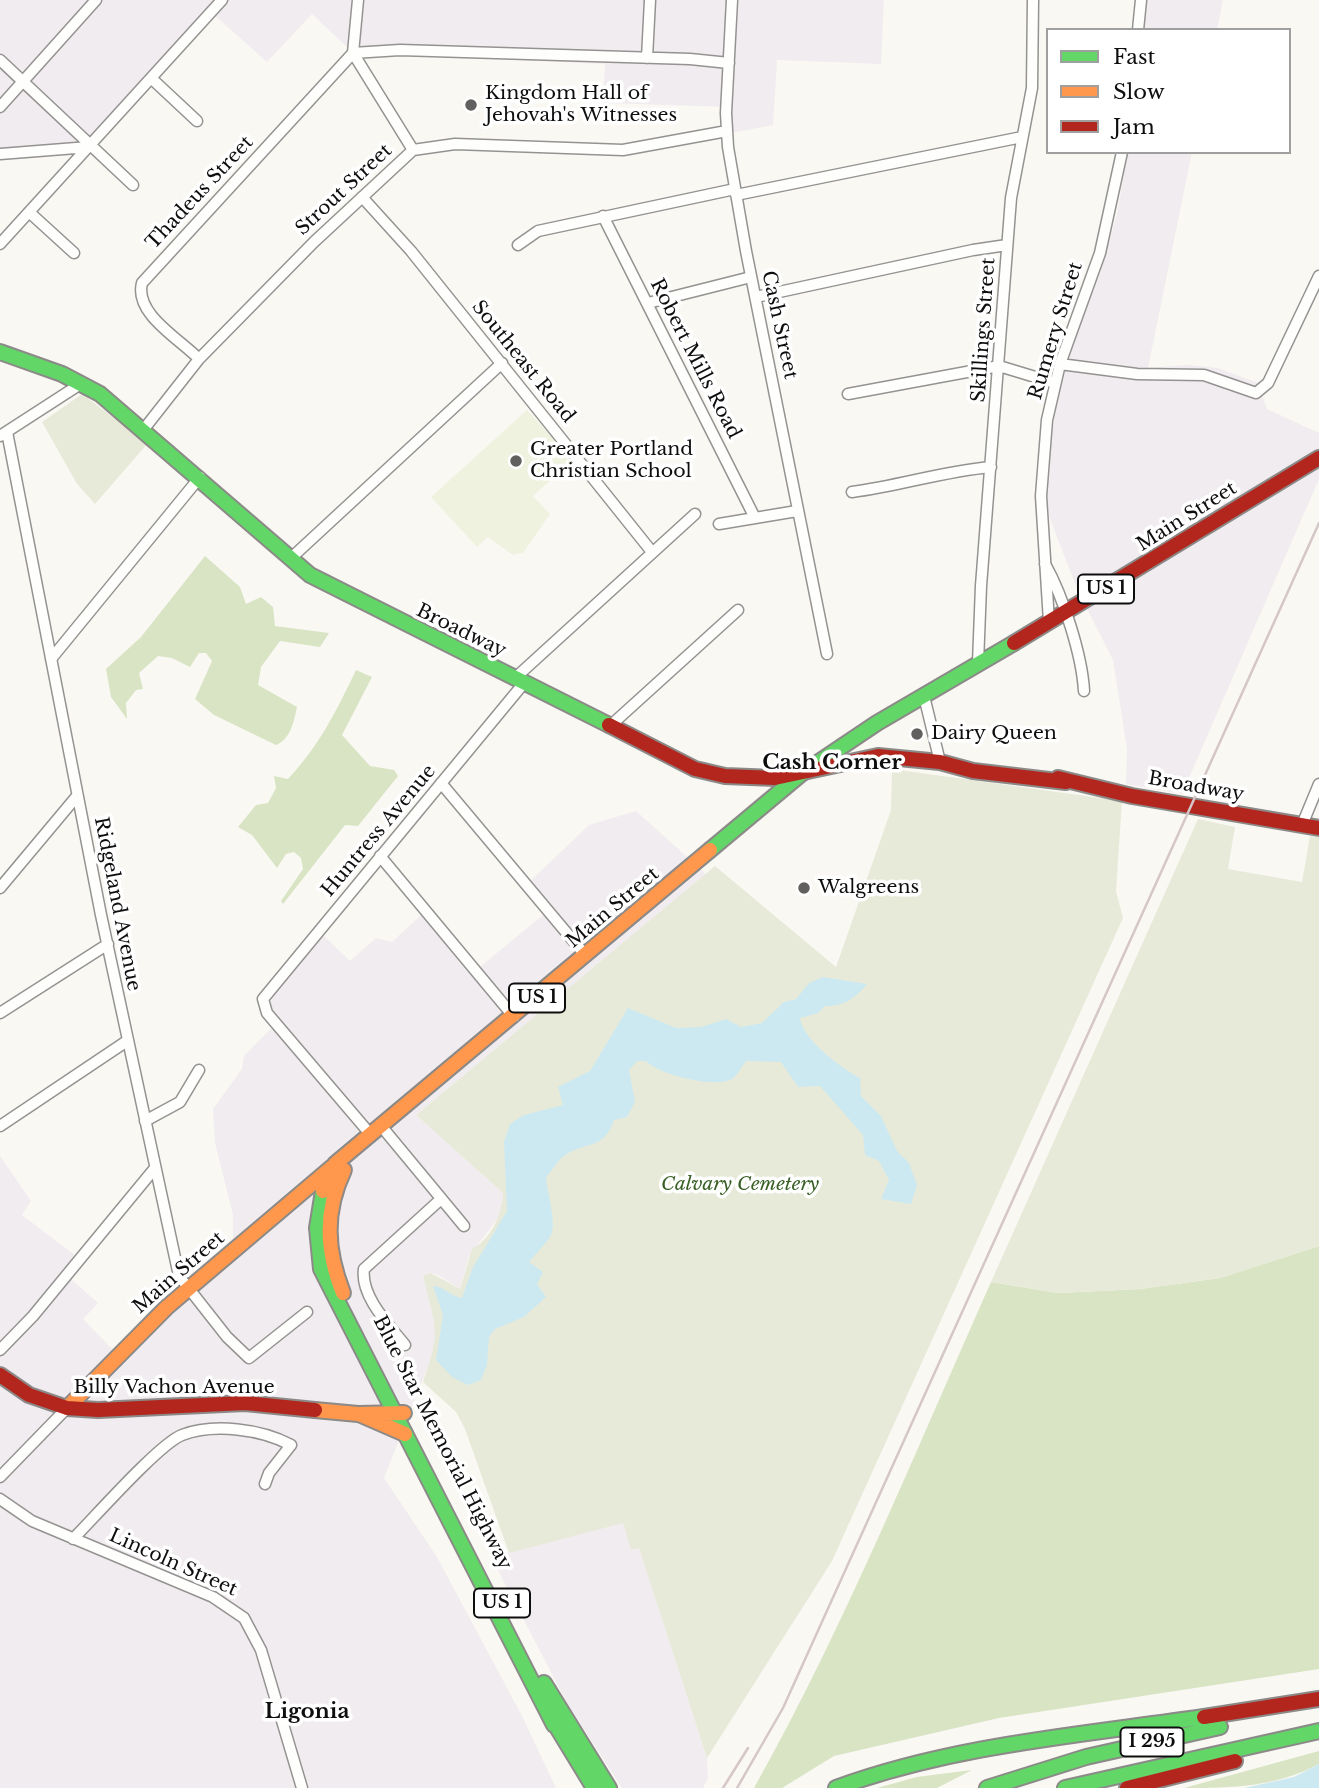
<!DOCTYPE html>
<style>
body{margin:0}
#map{position:relative;width:1319px;height:1788px;overflow:hidden;background:#faf8f3;font-family:"Libre Baskerville",serif}
canvas{display:block}
.legend{position:absolute;left:1046px;top:28px;width:245px;height:126px;box-sizing:border-box;background:#fff;border:2px solid #9f9f9f;margin:0;padding:9px 12px;list-style:none;font-size:21px;color:#0e0e0e}
.legend li{display:flex;align-items:center;gap:14px;height:35px}
.legend b{width:35px;border:2px solid #9f9f9f}
</style>
<div id="map">
<canvas width="1319" height="1788"></canvas>
<ul class="legend">
<li><b style="height:9px;background:#63d668"></b>Fast</li>
<li><b style="height:9px;background:#ff974d"></b>Slow</li>
<li><b style="height:9px;background:#b3261e"></b>Jam</li>
</ul>
</div>
<script>
const context = document.querySelector('canvas').getContext('2d');
context.lineJoin = 'round';
function paint(path, color) {
  context.fillStyle = color;
  context.fill(path, 'evenodd');
}
function trace(path, color, width, dash) {
  context.strokeStyle = color;
  context.lineWidth = width;
  context.lineCap = dash ? 'butt' : 'round';
  context.setLineDash(dash || []);
  context.stroke(path);
}
function drawText(font, color, halo, rows, align = 'center') {
  context.font = font + ' "Libre Baskerville",serif';
  context.lineWidth = 7;
  context.setLineDash([]);
  context.textBaseline = 'middle';
  context.strokeStyle = halo;
  context.fillStyle = color;
  for (const [text, x, y, turn = 0] of rows) {
    context.save();
    context.translate(x, y);
    context.rotate((+turn || 0) * Math.PI / 180);
    context.textAlign = isNaN(turn) ? turn : align;
    if (halo) context.strokeText(text, 0, 0);
    context.fillText(text, 0, 0);
    context.restore();
  }
}
paint(new Path2D(`
 M0 0H884L881 64 777 60 773 125 731 133V107L603 103 605 64 353 53 312 14 267 62 211 12 89 147 0 154Z
 M1143 0H1223L1217 30H1140Z
 M1128 152H1192L1148 368 1188 365 1218 368 1258 383 1267 409 1319 433V479L1182 794 1126 784 1127 749 1113 660 1077 589 1049 516 1047 492 1048 456 1056 403 1076 335 1101 270 1117 214Z
 M636 811 706 874 416 1115 503 1193 502 1213 469 1256 460 1289 438 1275 431 1273 423 1275 436 1316 435 1349 384 1478 437 1557 522 1716 556 1788H0V1156L31 1201 22 1215 76 1256 63 1272 98 1303 83 1319 114 1351 233 1238V1215L215 1143 213 1109 242 1069 244 1056 279 1020 270 1005 274 992 323 935 350 961 376 938 392 942 421 915 470 975 543 915 522 889 589 825Z
 M623 1522 631 1550 639 1547 707 1758 708 1778 703 1788H622L567 1703 491 1557Z`), '#f1ecef');
paint(new Path2D(`
 M205 556 240 587 246 604 261 597 273 607 275 626 329 633 320 647 280 641 261 667 258 685 297 707C294 721 291 739 276 745L214 715 195 699 212 661 206 653H199L190 667 172 658 158 656 139 673 143 689 136 690 126 703 127 719 111 697 106 669 141 637Z
 M356 670 372 677 342 735 370 766 394 770 398 776 358 826 345 825 283 904 281 901 303 869 301 858 294 852 286 854 277 868 252 835 238 827 256 805 268 803 276 788 274 776 288 779C319 746 337 710 356 670Z
 M1319 1246V1669L999 1718 834 1756 782 1788H754C845 1626 915 1452 991 1282L1058 1293 1140 1289 1220 1278Z
 M1319 1751V1764C1275 1787 1233 1788 1184 1788Z
 M972 1770 937 1788H877L917 1777Z`), '#d8e4c4');
paint(new Path2D(`
 M82 394 148 443 95 504 77 484 42 422Z
 M892 769 1122 801 1116 891 1123 918 832 1561 707 1758 639 1548 631 1550 623 1523 509 1553 465 1429 456 1412 423 1382C442 1329 435 1328 423 1275L431 1273 460 1289 472 1249C492 1238 502 1214 503 1193L416 1115 715 866 836 967 891 810Z
 M1198 819 1235 827 1228 869 1302 882 1310 836 1319 837V1246L1220 1278 1140 1289 1058 1293 991 1282Z`), '#e8ead9');
paint(new Path2D(`
 M527 410 573 460 533 496 550 514 523 553 513 555 488 537 477 547 431 497Z`), '#eff2df');
paint(new Path2D(`
 M823 977 867 984C855 999 844 1006 825 1006L818 1013 800 1018C803 1040 841 1068 860 1078L861 1096 881 1116 897 1151 909 1163 917 1185 911 1204 881 1199 889 1180 879 1161 865 1155 863 1135 820 1086 798 1087 781 1062 746 1061C742 1066 737 1076 732 1079 714 1089 658 1074 646 1061H637L629 1070 635 1102 627 1117 614 1120C604 1150 587 1141 565 1155 558 1160 552 1171 546 1177 547 1193 557 1222 551 1235 546 1244 536 1253 529 1262L543 1272 537 1284 546 1297 524 1317 495 1329 489 1337 487 1365 481 1380 468 1385 452 1377 436 1360 443 1315 433 1286C444 1286 449 1296 462 1298L472 1269 507 1211 504 1142 510 1124 524 1115 563 1105 558 1087 590 1071 628 1008 676 1028 701 1027 726 1019 741 1027 762 1023 784 1002 796 999 809 983Z
 M1319 1764V1788H1244L1294 1777Z`), '#cce9f1');
const street = new Path2D(`
 M358 0 353 53 413 150
 M732 0 726 113 728 147 746 251 827 654
 M1138 30 1141 0
 M647 58 650 0
 M0 60 133 185
 M151 78 197 121
 M0 107 96 0
 M0 154 89 147
 M736 195 1022 137
 M362 197 411 251 652 552
 M29 212 74 253
 M603 216 755 518
 M0 244 222 0
 M518 245 538 231 735 189
 M756 297 973 250 1007 245
 M648 303 751 277
 M199 359C180 339 134 314 142 283L353 53 400 50 690 59 729 63
 M1060 364 1137 374 1204 375 1256 393 1268 383 1319 276
 M848 394 999 366 1055 383
 M144 429 199 359 314 242 413 150 455 144 623 150 727 131
 M7 432 101 915 179 1276 227 1337 249 1358 307 1312
 M0 436 82 383
 M852 492C899 486 944 471 991 467
 M719 524 797 511
 M290 559 502 363
 M1045 564C1063 596 1082 655 1084 691
 M1049 622 1041 496 1047 420 1060 364 1100 253 1122 152
 M51 659 200 477
 M978 663 981 586 1011 198 1032 88 1033 0
 M514 679 695 514
 M924 696 940 762
 M610 726 738 610
 M441 783 586 956
 M1302 825 1319 784
 M380 856 514 1017
 M0 888 77 796
 M0 1013 108 944
 M145 1121 180 1102 199 1070
 M0 1126 127 1041
 M382 1127 464 1226
 M371 1135 267 1013 263 999 524 683
 M405 1345C389 1325 360 1296 364 1269L441 1199
 M0 1350 33 1316 155 1168
 M0 1477 67 1408
 M0 1499 32 1521 213 1597 244 1618 261 1650 302 1788
 M73 1539C94 1518 159 1444 182 1435 214 1423 261 1429 291 1445L269 1473 265 1484`);
const fast = new Path2D(`
 M0 352 62 374 100 394 310 575 609 725
 M710 850 801 774 877 723 1014 643
 M323 1191 317 1228 321 1269 554 1725
 M544 1683 609 1788
 M549 1714 594 1788
 M836 1788C953 1745 1081 1735 1204 1717
 M987 1788 1086 1757 1220 1727
 M1065 1788 1319 1731`);
const slow = new Path2D(`
 M323 1191 335 1164 710 850
 M343 1293C326 1250 324 1212 344 1170
 M67 1408 167 1307 332 1167
 M315 1410 358 1414 404 1413
 M359 1414 405 1434`);
const jam = new Path2D(`
 M1014 643 1319 458
 M609 725 695 769 725 776 775 778 878 756 940 762 973 771 1066 782
 M1058 778 1132 796 1319 828
 M0 1375 29 1395 67 1408 98 1410 245 1403 315 1410
 M1204 1717 1319 1699
 M1127 1788 1235 1761`);
trace(street, '#949391', 13);
trace(fast, '#8b8a88', 18);
trace(slow, '#8b8a88', 18);
trace(jam, '#8b8a88', 18);
trace(street, '#fefefd', 10);
trace(fast, '#63d668', 14);
trace(slow, '#ff974d', 14);
trace(jam, '#b3261e', 14);
trace(new Path2D(`
 M723 1788 748 1748
 M737 1788 783 1708 1319 523`), '#d5c6c8', 2.5);
for (const [x, y, r, color] of [
 [471,105,7,"#61605e"],
 [516,461,7,"#61605e"],
 [917,734,7,"#61605e"],
 [804,888,7,"#61605e"]
]) {
  const dot = new Path2D();
  dot.arc(x, y, r, 0, 2 * Math.PI);
  context.fillStyle = color;
  context.fill(dot);
  trace(dot, '#fff', 2.5);
}
for (const [x, y, w] of [
 [1106,589,56],
 [537,998,56],
 [502,1603,56],
 [1152,1742,63]
]) {
  const box = new Path2D();
  box.roundRect(x - w / 2, y - 14.5, w, 29, 5);
  context.fillStyle = '#fff';
  context.fill(box);
  trace(box, '#0e0e0e', 2);
}
drawText('bold 18px', '#0e0e0e', null, [
 ["US 1",1106,589],
 ["US 1",537,998],
 ["US 1",502,1603],
 ["I 295",1152,1742]
]);
drawText('19px', '#0e0e0e', '#fff', [
 ["Kingdom Hall of",485,94],
 ["Jehovah's Witnesses",485,116],
 ["Greater Portland",530,450],
 ["Christian School",530,472],
 ["Dairy Queen",931,734],
 ["Walgreens",818,888]
], 'left');
drawText('19px', '#0e0e0e', '#fff', [
 ["Strout Street",344,190,-43],
 ["Thadeus Street",200,193,-47],
 ["Cash Street",779,325,78],
 ["Skillings Street",984,330,-86],
 ["Rumery Street",1056,331,-73],
 ["Robert Mills Road",695,359,63],
 ["Southeast Road",523,362,51],
 ["Main Street",1187,517,-32],
 ["Broadway",461,631,26],
 ["Broadway",1196,787,10],
 ["Huntress Avenue",379,831,-50],
 ["Ridgeland Avenue",117,904,79],
 ["Main Street",613,908,-40],
 ["Main Street",179,1273,-41],
 ["Billy Vachon Avenue",174,1388],
 ["Blue Star Memorial Highway",442,1443,63],
 ["Lincoln Street",173,1563,24]
]);
drawText('italic 19px', '#385f24', '#fff', [
 ["Calvary Cemetery",740,1185]
]);
drawText('bold 21px', '#0e0e0e', '#fff', [
 ["Cash Corner",832,763],
 ["Ligonia",307,1712]
]);
</script>
